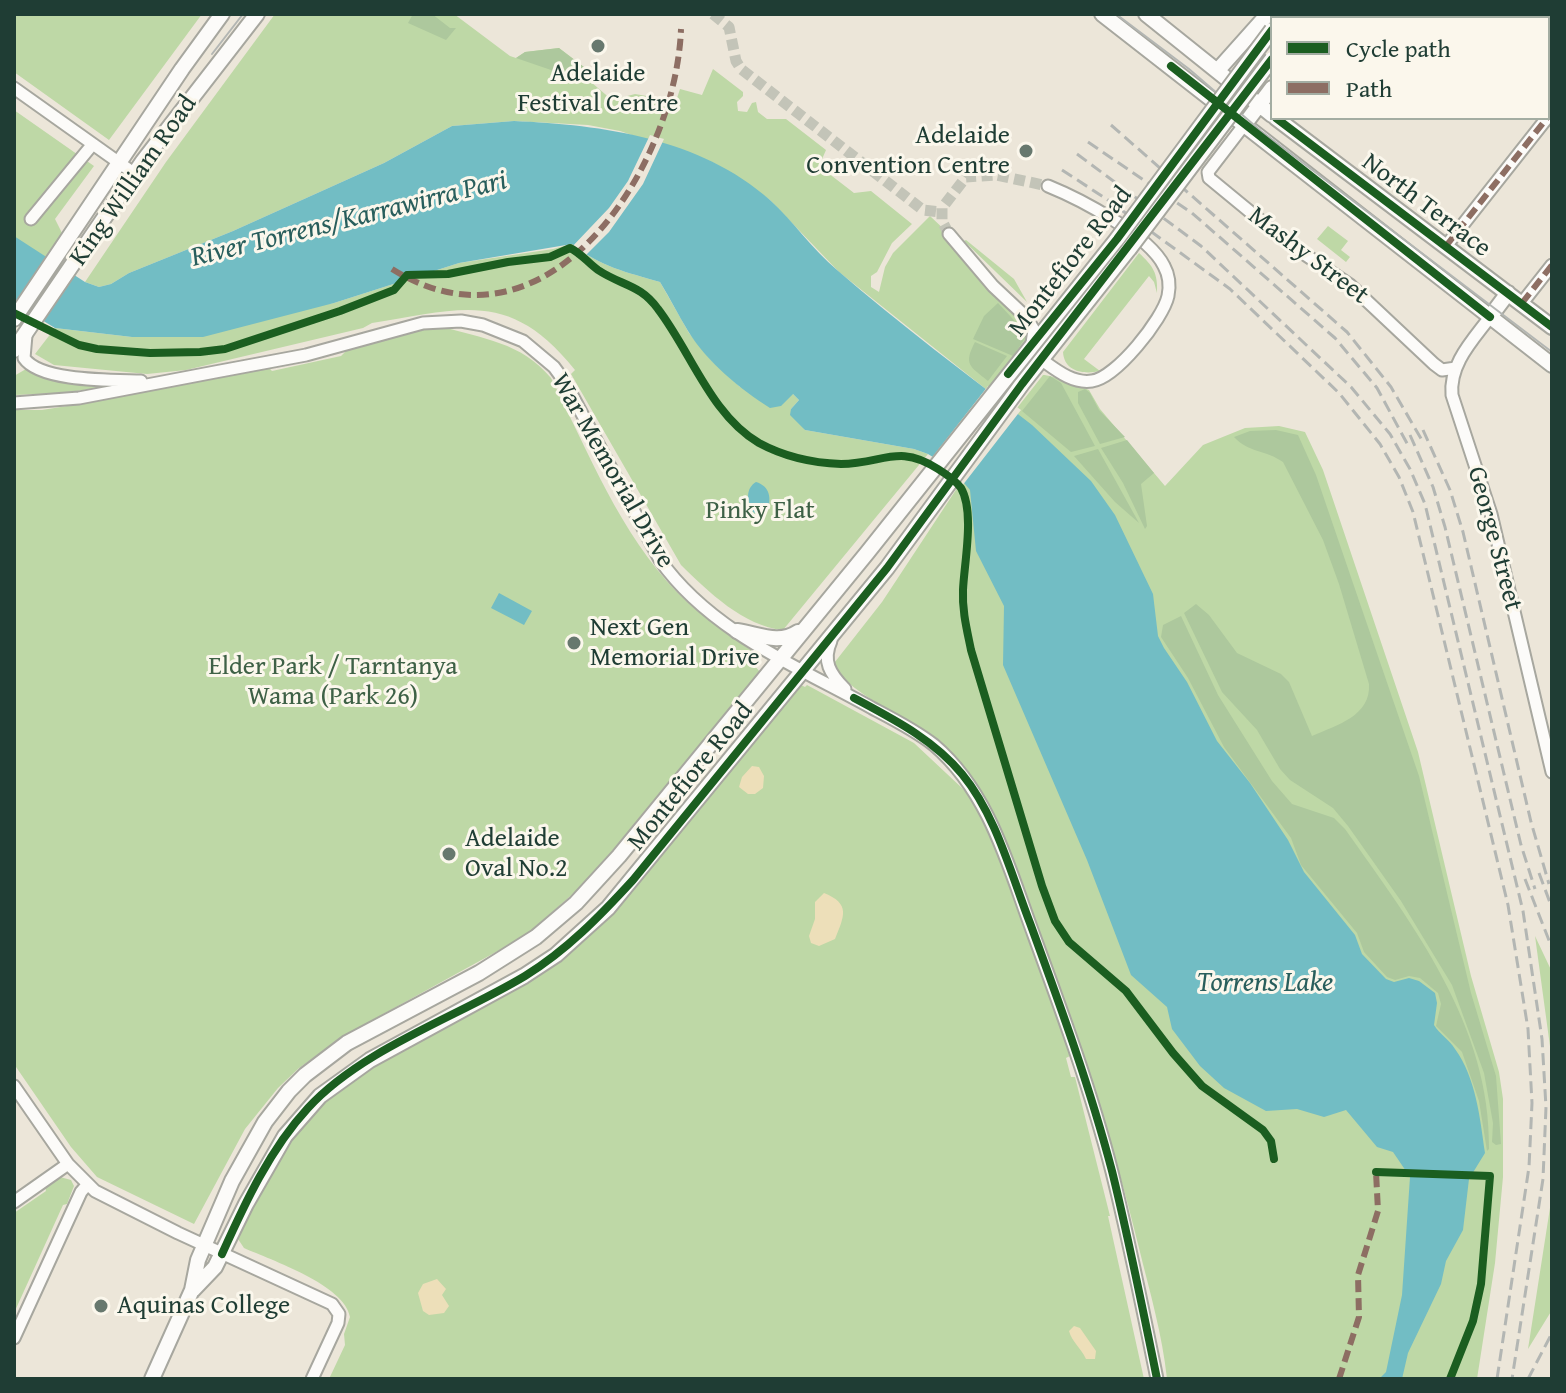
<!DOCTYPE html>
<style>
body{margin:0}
#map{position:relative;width:1566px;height:1393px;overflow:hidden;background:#ece6d9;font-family:"Gentium Book Plus",serif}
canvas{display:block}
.frame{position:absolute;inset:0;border:16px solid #1f3d34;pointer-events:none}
.legend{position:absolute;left:1270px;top:16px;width:280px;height:104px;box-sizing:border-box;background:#fbf7ec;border:2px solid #a3ada2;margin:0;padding:10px 14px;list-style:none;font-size:24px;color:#1f3d34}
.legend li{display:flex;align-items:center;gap:16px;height:40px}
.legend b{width:40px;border:2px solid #a3ada2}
</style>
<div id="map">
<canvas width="1566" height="1393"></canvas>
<div class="frame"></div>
<ul class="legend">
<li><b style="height:10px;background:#1b5e20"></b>Cycle path</li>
<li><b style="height:10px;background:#8d6e63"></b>Path</li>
</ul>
</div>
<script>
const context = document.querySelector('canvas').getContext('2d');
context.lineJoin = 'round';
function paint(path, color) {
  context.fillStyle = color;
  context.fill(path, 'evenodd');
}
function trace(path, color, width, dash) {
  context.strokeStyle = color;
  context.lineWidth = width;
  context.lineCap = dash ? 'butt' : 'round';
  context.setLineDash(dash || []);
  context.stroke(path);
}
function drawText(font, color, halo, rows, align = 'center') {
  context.font = font + ' "Gentium Book Plus",serif';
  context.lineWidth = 6;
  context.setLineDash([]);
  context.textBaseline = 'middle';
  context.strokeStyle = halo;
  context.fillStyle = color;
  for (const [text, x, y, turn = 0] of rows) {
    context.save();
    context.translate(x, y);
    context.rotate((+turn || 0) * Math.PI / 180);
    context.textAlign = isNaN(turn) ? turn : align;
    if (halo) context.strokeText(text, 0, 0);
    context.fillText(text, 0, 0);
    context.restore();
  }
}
paint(new Path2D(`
 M14 14H202L109 140 14 72Z
 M275 14H454L510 56 516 58 525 52 559 48 597 77 591 82 612 100 635 94 676 101 680 89 702 95 713 69 743 92V96L737 102 738 111 747 112 752 103 756 102 758 112 767 119H786L826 150 819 166 854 193 871 191 912 224 892 243 877 272 871 276V287L879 292 885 267 893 253 930 216 949 234 1034 334 992 394 839 272 770 200 734 175 714 163 620 131 588 125 514 121 452 126 384 163 233 231 129 273 111 284 99 287 85 282 166 162Z
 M14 110 94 166 55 219 67 243 14 319Z
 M1328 226 1348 241 1341 250 1350 257 1346 262 1317 239Z
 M966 240 1014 279 1027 302 964 241Z
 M572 244C601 267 626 272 660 282L689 333 711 360 740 387 793 394 799 400 791 409 805 430 914 449 928 454 783 630C743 626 709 592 681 565L571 374 575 370C510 289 462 309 372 323L363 328 186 370 147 374 54 365 35 354 55 328 132 337 334 303 459 263 553 249Z
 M1139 253C1153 266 1158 273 1157 293L1154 282 1149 276 1084 359 1100 371C1083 375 1064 371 1063 352Z
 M440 326C483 339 521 342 551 378 588 451 620 534 678 593 702 618 733 636 760 657L754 665 760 672 624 838 575 892 525 936 347 1034 299 1068 278 1088 245 1129 194 1224 97 1177 71 1147 14 1064V410H42L86 403 268 367 272 371 341 356 346 351 382 340Z
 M26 369 40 377 110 383 111 386 62 393 14 395V376Z
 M1043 375C1051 375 1081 386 1089 390L1100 409 1165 486 1203 445 1245 428 1279 426 1305 432 1323 470 1418 752 1471 976 1499 1072 1503 1099V1177L1495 1263 1477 1379H1167C1162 1333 1150 1293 1139 1248 1111 1133 1076 1029 1034 918 1015 869 998 811 966 769 930 723 870 709 831 667L882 602 973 464Z
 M801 685 805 687 807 685 914 743 978 803 1072 1055 1066 1058 1071 1077H1075L1110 1216H1108L1144 1379H329L345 1345 344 1334 350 1317C345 1285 271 1260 244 1248L236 1236 291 1132 331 1090 530 977 693 814Z
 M1535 936 1552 972V1061Z
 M60 1177 71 1180 74 1186 67 1204 63 1205 14 1313V1213L46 1191 45 1187Z
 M1552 1195V1310L1528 1349Z`), '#bed8a6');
paint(new Path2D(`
 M413 14H432L450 28H456L446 40 408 23Z
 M559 48 597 77 590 82 568 81 551 70 516 58 525 52Z
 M998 303 1026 333V337L1013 356 973 339 984 316Z
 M975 342 1007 356 988 381C970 366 963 365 975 342Z
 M1050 376 1061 383 1095 446 1071 452 1022 411Z
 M1085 389 1090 393 1099 410 1125 437 1100 444 1078 403V392Z
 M1276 430 1298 435 1316 475 1419 776 1471 993 1496 1076 1501 1144 1496 1145 1492 1142 1493 1123 1484 1073 1452 985 1401 901 1348 826 1333 808 1290 780 1280 769 1257 730 1222 692 1184 613 1196 604 1209 615 1237 653 1281 674 1289 682 1312 736C1337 725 1371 716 1369 684L1339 584 1323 540 1283 462C1266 450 1249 453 1234 437L1250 431Z
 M1127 440 1154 473 1141 484 1147 526 1145 529 1123 483 1101 448Z
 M1098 449 1139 523 1115 502 1074 456Z
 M1181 616 1218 695 1272 781 1292 804 1334 818 1345 829C1413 925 1491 1026 1489 1149L1487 1151 1479 1101 1462 1052 1436 1026 1441 1004 1438 993 1420 978 1409 976 1395 980 1387 977 1364 952 1357 933 1301 865 1291 838 1224 747 1188 678 1161 637 1163 625Z`), '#adc89d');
paint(new Path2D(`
 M752 766 759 767 764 776 763 788 755 794H748L739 787 742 777Z
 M824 893C851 904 844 916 835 939L819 946 811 943 809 936 815 919V902Z
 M437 1279 446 1289 442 1295 449 1306 444 1313 429 1315 423 1311 418 1293 423 1284Z
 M1074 1326 1080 1328 1096 1351 1095 1359H1086C1081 1348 1072 1342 1069 1331Z`), '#eddfb9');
paint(new Path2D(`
 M514 121C603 125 700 138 770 200 794 222 812 249 837 270 899 324 967 374 1032 425L1091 481 1115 515 1153 594 1158 636 1164 648 1187 682 1217 741 1250 783 1288 840 1304 872 1355 935 1362 954 1386 979 1394 982 1409 978 1419 981 1435 993 1437 1003 1434 1025C1440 1035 1449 1039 1455 1049 1476 1078 1480 1118 1485 1153L1469 1179 1463 1230 1446 1261 1441 1284 1408 1353 1402 1379H1379L1386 1372 1402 1295 1410 1177 1393 1152 1377 1147 1346 1110 1324 1117 1297 1109 1266 1111 1224 1088 1200 1066 1172 1029 1167 1007 1131 975 1087 860 1003 665 1004 606 976 551 970 490 952 469 928 454 914 449 805 430 790 415 791 409 799 400 793 394 781 406 770 408C740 389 707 362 688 331 678 315 670 298 660 282 626 272 601 267 572 244L459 263 334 303 203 337H132L55 328 14 303V236L85 282 99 287 111 284 129 273 233 231 384 163 452 126Z
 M756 482C770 486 772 499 767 511L760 516 753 512C747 501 745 489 756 482Z
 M499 593 532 611 524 625 491 608Z`), '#72bdc4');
paint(new Path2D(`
 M650 135 664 139 643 184 609 232 583 258 570 249 609 208 628 181Z
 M988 386 1021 410 962 486 949 472 930 460Z`), '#ece6d9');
trace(new Path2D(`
 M713 14 729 27 736 61 741 69 923 210 941 212
 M949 234 942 221V208L966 177 996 175 1048 186`), '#c3c4b8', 11, [11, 5.5]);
const minor = new Path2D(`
 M1518 14 1523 18
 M1497 18 1500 14
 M1548 37 1552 40
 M14 88 135 174
 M1244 125 1208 172 1209 178 1288 243 1350 285 1434 364 1442 370 1456 368
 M31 219 92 145
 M949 234 993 286 1025 316 1034 330 1032 343
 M1446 246 1547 118
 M1522 303 1552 265
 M1490 317C1473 340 1449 364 1452 395L1491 514 1552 772
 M26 335 24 358C40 382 114 380 141 381
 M1042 360C1056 370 1073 384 1092 381 1116 378 1163 319 1168 296 1170 286 1169 275 1164 266 1149 235 1080 199 1048 186
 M14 403 79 398 215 372 306 355 423 323 461 321 483 325 523 341 554 367 565 382 660 560C710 631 798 667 872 708 893 719 915 730 934 745 989 792 1008 865 1032 930 1061 1009 1091 1090 1112 1172 1129 1240 1143 1310 1157 1379
 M831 641C822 661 830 674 845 689
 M14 1086 68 1164 95 1191 178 1233 332 1304 339 1314 338 1323 312 1379
 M14 1202 68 1164
 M14 1338 81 1192 87 1185`);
const major = new Path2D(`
 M1102 14 1552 365
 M1146 14 1272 115
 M1281 18 1284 14
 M1303 18 1306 14
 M1326 18 1329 14
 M1218 70 1268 14
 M1276 118 1552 327
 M1244 125 1272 88
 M1490 317 1508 293
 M14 319 182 69 222 14
 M14 350 143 161 257 14
 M737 631C758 634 779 645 798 632
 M193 1290 215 1267 246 1204 285 1136 320 1096 370 1060 524 976 556 955 608 908 887 568 1022 384 1129 249
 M152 1379 192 1290 198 1260 232 1181 265 1122 289 1091 305 1075 347 1043 479 973 536 937 576 903 619 856 867 553 1117 239`);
trace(minor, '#a7a79f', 15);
trace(major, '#a7a79f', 18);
trace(minor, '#fcfbf9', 11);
trace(major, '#fcfbf9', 14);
trace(new Path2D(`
 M1116 14 1189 69 1261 131 1552 352
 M212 54 243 14`), '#b3b6b3', 2);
trace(new Path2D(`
 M1111 125 1347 332 1391 387 1423 442
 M1088 142 1192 213 1335 338 1377 388 1409 447
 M1077 154 1201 246 1351 387 1390 434 1410 469 1425 504 1523 911 1542 1039 1546 1107 1543 1179 1512 1379
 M1062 170 1105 198 1230 289 1339 393 1380 444 1399 477 1413 512 1508 905 1528 1029 1532 1103 1529 1167 1497 1379
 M1423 430 1450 490 1463 532 1531 822 1549 884
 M1410 435 1433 487 1445 527 1521 845 1535 889
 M1539 873 1552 908
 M1525 879 1552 948
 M1528 1379 1552 1333`), '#b3b6b3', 3, [12, 6]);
const majorBridge = new Path2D(`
 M1117 239 1272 30
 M1129 249 1272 59`);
trace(majorBridge, '#a7a79f', 18, []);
trace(majorBridge, '#fcfbf9', 14);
trace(new Path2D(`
 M1446 246 1547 118
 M392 269C549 367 676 166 681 29
 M1522 303 1552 265
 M1339 1379 1359 1317 1358 1275 1378 1211 1376 1172`), '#8d6e63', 6, [12, 6]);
trace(new Path2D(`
 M1171 66 1490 317
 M1276 118 1552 327
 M14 313 79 345 97 349 150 353 200 352 225 349 340 311 394 290 407 275 448 274 508 262 550 257 570 248C581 253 588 263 598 270 622 286 640 284 658 309 691 352 711 415 759 443 783 456 813 463 841 464 883 464 898 443 938 469 946 474 956 481 961 488 975 512 964 564 963 590 962 611 967 630 971 650L1042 886 1055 921 1069 942 1126 991 1173 1053 1202 1086 1263 1130 1271 1141 1274 1159
 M1008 374 1117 239 1272 30
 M854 698C893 719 933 739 962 774 996 815 1011 874 1030 923 1060 1005 1090 1087 1112 1171 1129 1240 1143 1310 1157 1379
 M1376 1172 1490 1176 1481 1284 1473 1321 1450 1379
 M222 1254C245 1203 270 1149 308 1108 362 1049 457 1017 525 976 567 950 600 916 633 880L887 568 1022 384 1272 59`), '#1b5e20', 8);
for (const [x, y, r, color] of [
 [598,46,8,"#67786e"],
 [1026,151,8,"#67786e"],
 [574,643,8,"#67786e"],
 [449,854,8,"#67786e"],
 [101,1306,8,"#67786e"]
]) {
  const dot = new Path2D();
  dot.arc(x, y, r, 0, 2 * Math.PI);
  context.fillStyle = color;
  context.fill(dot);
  trace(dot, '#fbf7ec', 3);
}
drawText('26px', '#1f3d34', '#fbf7ec', [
 ["Adelaide",598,74,"center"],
 ["Festival Centre",598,104,"center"],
 ["Adelaide",1010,136,"right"],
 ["Convention Centre",1010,166,"right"],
 ["Next Gen",590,628],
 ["Memorial Drive",590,658],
 ["Adelaide",465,839],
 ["Oval No.2",465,869],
 ["Aquinas College",117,1306]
], 'left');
drawText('26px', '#1f3d34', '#fbf7ec', [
 ["King William Road",134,181,-55],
 ["North Terrace",1426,206,37],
 ["Mashy Street",1308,256,37],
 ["Montefiore Road",1071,262,-52],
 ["War Memorial Drive",612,471,60],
 ["George Street",1494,539,75],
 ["Montefiore Road",691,777,-51]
]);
drawText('26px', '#3e6146', '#fbf7ec', [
 ["Pinky Flat",760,511],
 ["Elder Park / Tarntanya",333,667],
 ["Wama (Park 26)",333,697]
]);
drawText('italic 28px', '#285e5c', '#fbf7ec', [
 ["River Torrens/Karrawirra Pari",349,220,-14],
 ["Torrens Lake",1265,984]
]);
</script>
